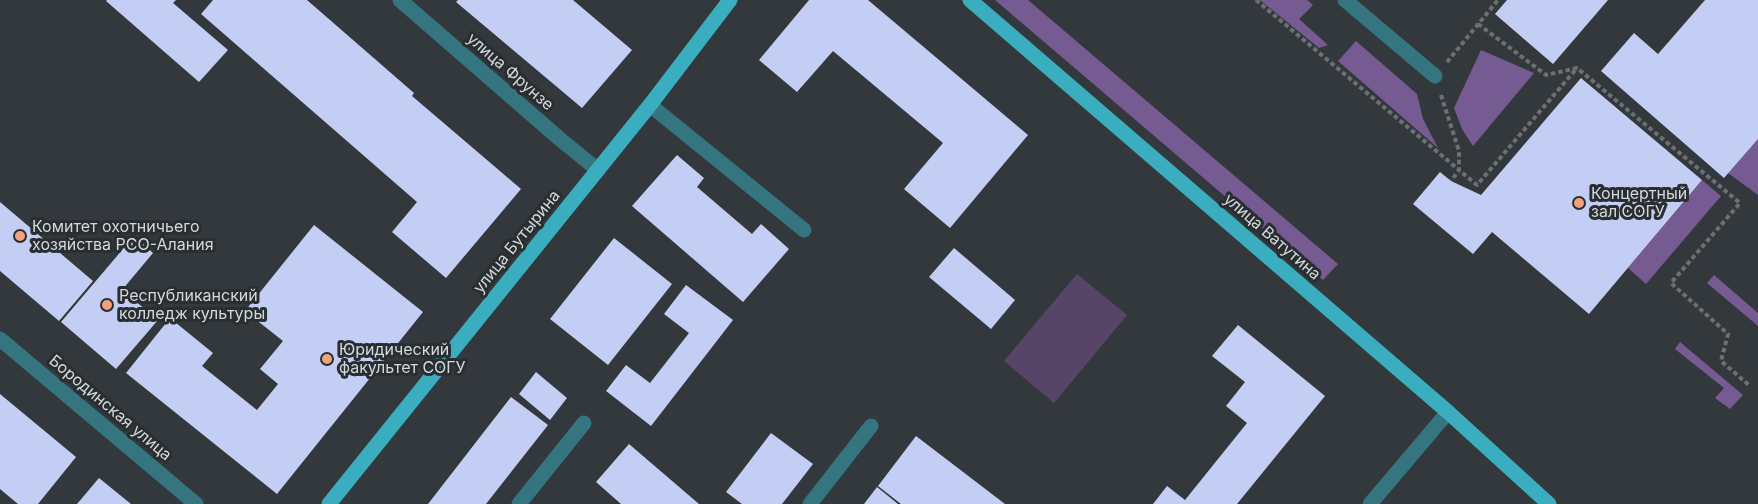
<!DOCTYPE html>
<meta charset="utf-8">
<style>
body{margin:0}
canvas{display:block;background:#33383c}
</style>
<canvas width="1758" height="504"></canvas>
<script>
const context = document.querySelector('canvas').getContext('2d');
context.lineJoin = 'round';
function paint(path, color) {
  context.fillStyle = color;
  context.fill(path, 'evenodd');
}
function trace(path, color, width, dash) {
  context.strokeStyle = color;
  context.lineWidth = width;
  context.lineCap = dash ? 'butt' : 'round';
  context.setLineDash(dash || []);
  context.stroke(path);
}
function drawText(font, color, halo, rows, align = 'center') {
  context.font = font + ' Inter,sans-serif';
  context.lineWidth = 6;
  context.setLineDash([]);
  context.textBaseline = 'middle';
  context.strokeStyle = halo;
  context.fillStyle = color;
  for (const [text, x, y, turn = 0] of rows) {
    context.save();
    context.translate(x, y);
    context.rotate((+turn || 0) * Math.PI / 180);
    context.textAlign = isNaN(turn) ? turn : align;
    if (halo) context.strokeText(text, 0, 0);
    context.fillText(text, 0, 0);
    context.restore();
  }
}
paint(new Path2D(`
 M1077 274 1127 315 1054 403 1004 361Z`), '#564567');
paint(new Path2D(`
 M995 0H1028L1338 264 1323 280Z
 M1260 0H1307L1313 5 1299 19 1328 45 1319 48Z
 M1356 41 1417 94 1423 119 1438 148 1338 61Z
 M1481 50 1534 73 1473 146 1462 129 1454 108Z
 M1758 139V195L1728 173Z
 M1702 180 1721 196 1646 284 1628 268Z
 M1714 275 1758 313V326L1707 283Z
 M1680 342 1743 395 1730 409 1715 398 1724 388 1675 349Z`), '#765a92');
paint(new Path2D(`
 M107 0H176L173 3 228 50 199 82 106 1Z
 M213 0H307L414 93 412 96 521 189 446 278 392 232 417 202 201 14Z
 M458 0H573L632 50 582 108 456 2Z
 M809 0H868L1028 135 950 228 904 189 943 143 833 51 797 92 759 60Z
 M1507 0H1608L1553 64 1495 14Z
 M1705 0H1758V139L1724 178 1601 71 1634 33 1658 54Z
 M1581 78 1702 180 1589 314 1492 232 1473 254 1413 204 1440 172 1451 181 1481 195Z
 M677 155 704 178 697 187 752 234 761 224 789 249 743 302 632 206Z
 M0 202 93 281 59 321 0 271Z
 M314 225 423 312 277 494 126 373 170 318 213 353 202 366 257 410 278 384 260 369 283 341 245 311Z
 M134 236 153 253 122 290 158 320 116 369 61 322Z
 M614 238 672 284 608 365 550 319Z
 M954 248 1015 300 991 329 929 277Z
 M686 285 733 320 651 426 606 391 626 365 650 383 689 333 664 314Z
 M1238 325 1325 396 1237 504H1153L1167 486 1185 500 1247 423 1226 406 1245 382 1212 356Z
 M536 372 567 398 550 420 519 394Z
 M0 394 76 457 38 504H18L0 489Z
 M511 397 548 425 486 504H428Z
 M771 433 813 464 782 504H742L726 492Z
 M916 436 1005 504H901L878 486Z
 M629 444 699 504H621L596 482Z
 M99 478 131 504H77Z
 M877 487 898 504H864Z`), '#c4cef4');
trace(new Path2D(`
 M1256 0 1459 170 1451 181
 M1478 24 1546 75 1577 68 1740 203 1671 283 1728 334 1721 361 1750 386
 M1447 62 1498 0
 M1441 95 1459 151V170L1477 185 1577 68`), '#6c7073', 4, [4.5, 3]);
trace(new Path2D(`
 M400 0 561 140 598 170
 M1345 0 1435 76
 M650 105 804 230
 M0 339 196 504
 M519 504 584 423
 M810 504 871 426
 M1370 504 1448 412`), '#347580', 15);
trace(new Path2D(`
 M970 0 1448 412 1549 504
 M329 504 650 105 730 0`), '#3aadbf', 15);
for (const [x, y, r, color] of [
 [1579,203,6,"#f2a17e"],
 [20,236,6,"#f2a17e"],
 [107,305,6,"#f2a17e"],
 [327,359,6,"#f2a17e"]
]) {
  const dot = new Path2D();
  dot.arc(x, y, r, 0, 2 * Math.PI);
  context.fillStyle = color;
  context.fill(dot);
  trace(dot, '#292e32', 2);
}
drawText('16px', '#d5d8da', '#292e32', [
 ["улица Фрунзе",510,72,41],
 ["улица Ватутина",1272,237,41],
 ["улица Бутырина",517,242,-51],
 ["Бородинская улица",110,408,40]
]);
drawText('16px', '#d5d8da', '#292e32', [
 ["Концертный",1591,194],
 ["зал СОГУ",1591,212],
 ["Комитет охотничьего",32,227],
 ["хозяйства РСО-Алания",32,245],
 ["Республиканский",119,296],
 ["колледж культуры",119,314],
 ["Юридический",339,350],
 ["факультет СОГУ",339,368]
], 'left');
</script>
